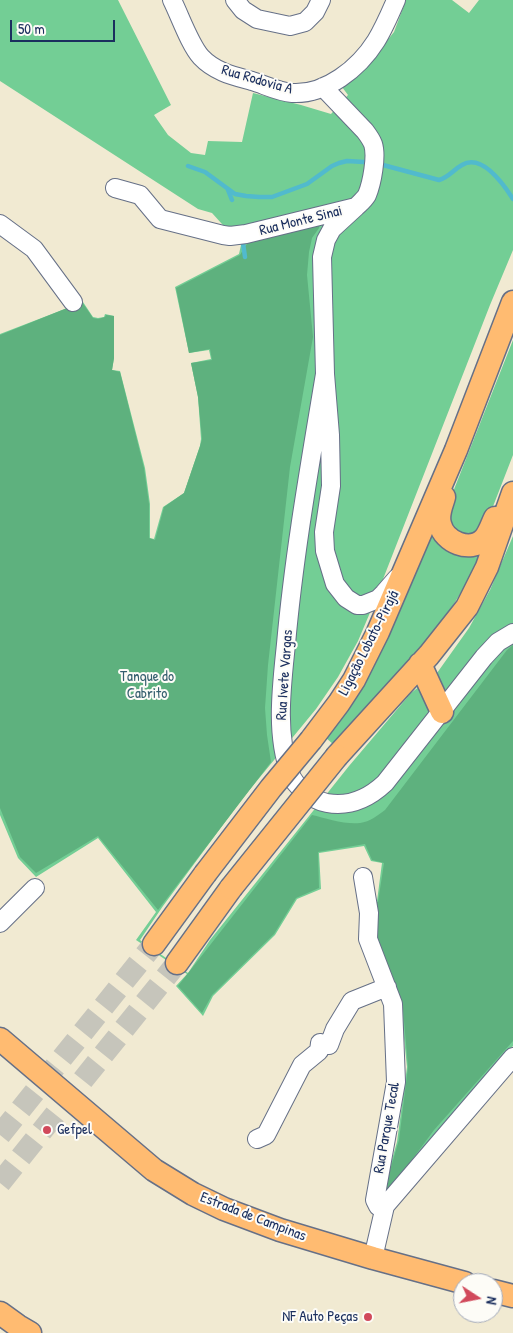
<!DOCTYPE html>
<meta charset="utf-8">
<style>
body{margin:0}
#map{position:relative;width:513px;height:1333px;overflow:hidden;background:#f1ead2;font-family:"Patrick Hand",sans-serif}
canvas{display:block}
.north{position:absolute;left:453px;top:1273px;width:50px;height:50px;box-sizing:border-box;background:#fdfcf7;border:1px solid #a3aaba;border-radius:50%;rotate:101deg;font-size:14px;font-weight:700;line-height:20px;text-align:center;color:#1b2f5e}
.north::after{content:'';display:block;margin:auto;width:18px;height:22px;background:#d1495b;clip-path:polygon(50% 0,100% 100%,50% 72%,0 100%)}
.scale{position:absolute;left:10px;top:20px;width:105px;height:22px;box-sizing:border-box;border:2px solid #1b2f5e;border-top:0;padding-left:6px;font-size:15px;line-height:18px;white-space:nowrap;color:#1b2f5e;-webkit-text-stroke:4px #fdfcf7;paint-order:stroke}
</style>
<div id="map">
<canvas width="513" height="1333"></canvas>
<div class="north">N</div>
<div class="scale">50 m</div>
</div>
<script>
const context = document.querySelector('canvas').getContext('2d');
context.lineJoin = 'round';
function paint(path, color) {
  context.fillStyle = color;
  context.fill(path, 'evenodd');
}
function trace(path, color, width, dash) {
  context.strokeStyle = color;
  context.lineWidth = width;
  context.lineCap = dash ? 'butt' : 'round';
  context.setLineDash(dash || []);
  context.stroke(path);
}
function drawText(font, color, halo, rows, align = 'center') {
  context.font = font + ' "Patrick Hand",sans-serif';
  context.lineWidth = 4;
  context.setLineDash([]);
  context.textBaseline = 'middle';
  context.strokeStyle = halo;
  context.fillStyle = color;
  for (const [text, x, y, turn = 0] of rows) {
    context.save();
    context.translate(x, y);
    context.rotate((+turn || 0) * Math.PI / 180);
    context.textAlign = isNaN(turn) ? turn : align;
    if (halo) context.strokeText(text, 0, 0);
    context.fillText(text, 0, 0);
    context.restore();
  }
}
paint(new Path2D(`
 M0 0H118L171 105 154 115 168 135 191 153 205 155 208 141 242 142 253 93 301 105 331 114 348 95 342 87 363 70 394 32 406 0H452L469 13 479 0H513V250L490 305 369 615 358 641 338 677 316 709 242 799 163 906 140 940 188 973 210 940 349 766 411 693 437 673 469 628 490 590 513 536V1046L451 1115 388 1191 385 1189V1184L397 1142 407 1067 401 1009 375 934 373 901H377L382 863 371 861 364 846 319 853 321 889 297 899 275 935 213 996 203 1016 176 986 187 974 136 940 156 912 98 838 36 877 18 858 0 815V334L83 302 93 317 98 318 104 317 105 314 114 316V358L112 370 120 371 145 468 150 504V538L154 539 163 507 184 493 200 446 201 439 198 397 191 363 211 359 209 350 189 353 175 287 239 254 241 245 212 213 198 209 0 81Z
 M513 340V455L485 527 467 537 449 527 451 497Z
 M430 529 484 549 475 570 442 623 422 648 334 745 325 737Z`), '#73ce95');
paint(new Path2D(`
 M320 224 319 228 312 238 309 252 307 275 313 337 290 467 268 665 265 708 267 735 271 762 158 910 98 836 36 873 20 857 0 808V335L82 302 93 318 98 319 105 317 106 315 114 316V358L112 370 120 372 144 468 149 504V538L155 540 164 507 184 493 200 446 202 439 198 397 191 363 212 360 210 349 189 353 176 288 240 255 246 245 251 241Z
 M513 645V1041L434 1130 391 1188 388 1189 386 1188V1184L399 1140 408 1067 403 1009 376 934 374 902H378L384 863 372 860 365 844 318 852 319 888 296 898 274 934 212 995 202 1013 178 986 312 815C325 818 346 825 360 823 370 822 378 815 385 810L507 650Z`), '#5eb17e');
trace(new Path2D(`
 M383 165 439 180C449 177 453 170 462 165 482 153 504 185 513 199
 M188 166 205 172 235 194 246 196 259 197H272L307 184 332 166 339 163 347 161 364 162
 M228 190 232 200
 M243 243 245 257`), '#51bacd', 4.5);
trace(new Path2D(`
 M0 1135 154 944
 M0 1183 177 963`), '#c6c5bb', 22, [22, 11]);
const minor = new Path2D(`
 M172 0C180 16 190 45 201 57 215 72 234 76 252 81 265 85 279 92 292 93 326 95 359 68 376 41 384 28 390 14 396 0
 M235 0 243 10 257 19 290 26 305 22 315 12 321 0
 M115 188 140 195 160 219 223 235 230 236 246 234 356 207C360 203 364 200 367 195 372 183 377 156 373 144 371 139 368 135 365 131L323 87
 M356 207 332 229 326 240 322 257 325 374 330 435 331 486 324 532 325 551 335 584 346 598 357 605H363L378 599 384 593 397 578
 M0 224 34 249 73 302
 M325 374C310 464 294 554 286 644 282 684 275 734 290 773 295 787 312 800 327 803 349 807 369 798 385 783L484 657 498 642 513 633
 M363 877 369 913 368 939 393 1004 396 1082 375 1200 378 1206H385
 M0 923 35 888
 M257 1139 266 1135 302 1065 319 1051 320 1043 329 1045 335 1029 352 1001 387 987
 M373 1258 385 1206 513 1057`);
const major = new Path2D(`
 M444 497C442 505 437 514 440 524 444 542 470 553 484 539 489 534 492 524 495 518
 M420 664 442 712
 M311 740 339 703 354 680 378 632 456 450 513 302
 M337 756 429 655 467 607 487 567 513 493
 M154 944 205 874
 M177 963 231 888
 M0 1039 154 1170 193 1194 224 1209 280 1230 373 1258 465 1283
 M493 1291 513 1296
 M0 1313 18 1326 30 1333`);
trace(minor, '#667087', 20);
trace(major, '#667087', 25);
trace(minor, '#fff', 18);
trace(major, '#ffbb71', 22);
const majorBridge = new Path2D(`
 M205 874 271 788 311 740
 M231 888 337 756`);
trace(majorBridge, '#667087', 25, []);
trace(majorBridge, '#ffbb71', 22);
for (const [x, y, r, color] of [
 [47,1130,5,"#d1495b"],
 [368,1317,5,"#d1495b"]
]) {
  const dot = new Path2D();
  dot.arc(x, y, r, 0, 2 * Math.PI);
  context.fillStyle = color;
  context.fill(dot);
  trace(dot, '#fdfcf7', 2);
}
drawText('15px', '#1b2f5e', '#fdfcf7', [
 ["Rua Rodovia A",257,80,16],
 ["Rua Monte Sinai",301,221,-14],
 ["Ligação Lobato-Pirajá",369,643,-63],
 ["Rua Ivete Vargas",285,675,-86],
 ["Rua Parque Tecal",387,1128,-80],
 ["Estrada de Campinas",253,1217,21]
]);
drawText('15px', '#355f6e', '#fdfcf7', [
 ["Tanque do",147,677],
 ["Cabrito",147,694]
]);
drawText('15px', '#1b2f5e', '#fdfcf7', [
 ["Gefpel",57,1130],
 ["NF Auto Peças",358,1317,"right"]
], 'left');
</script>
